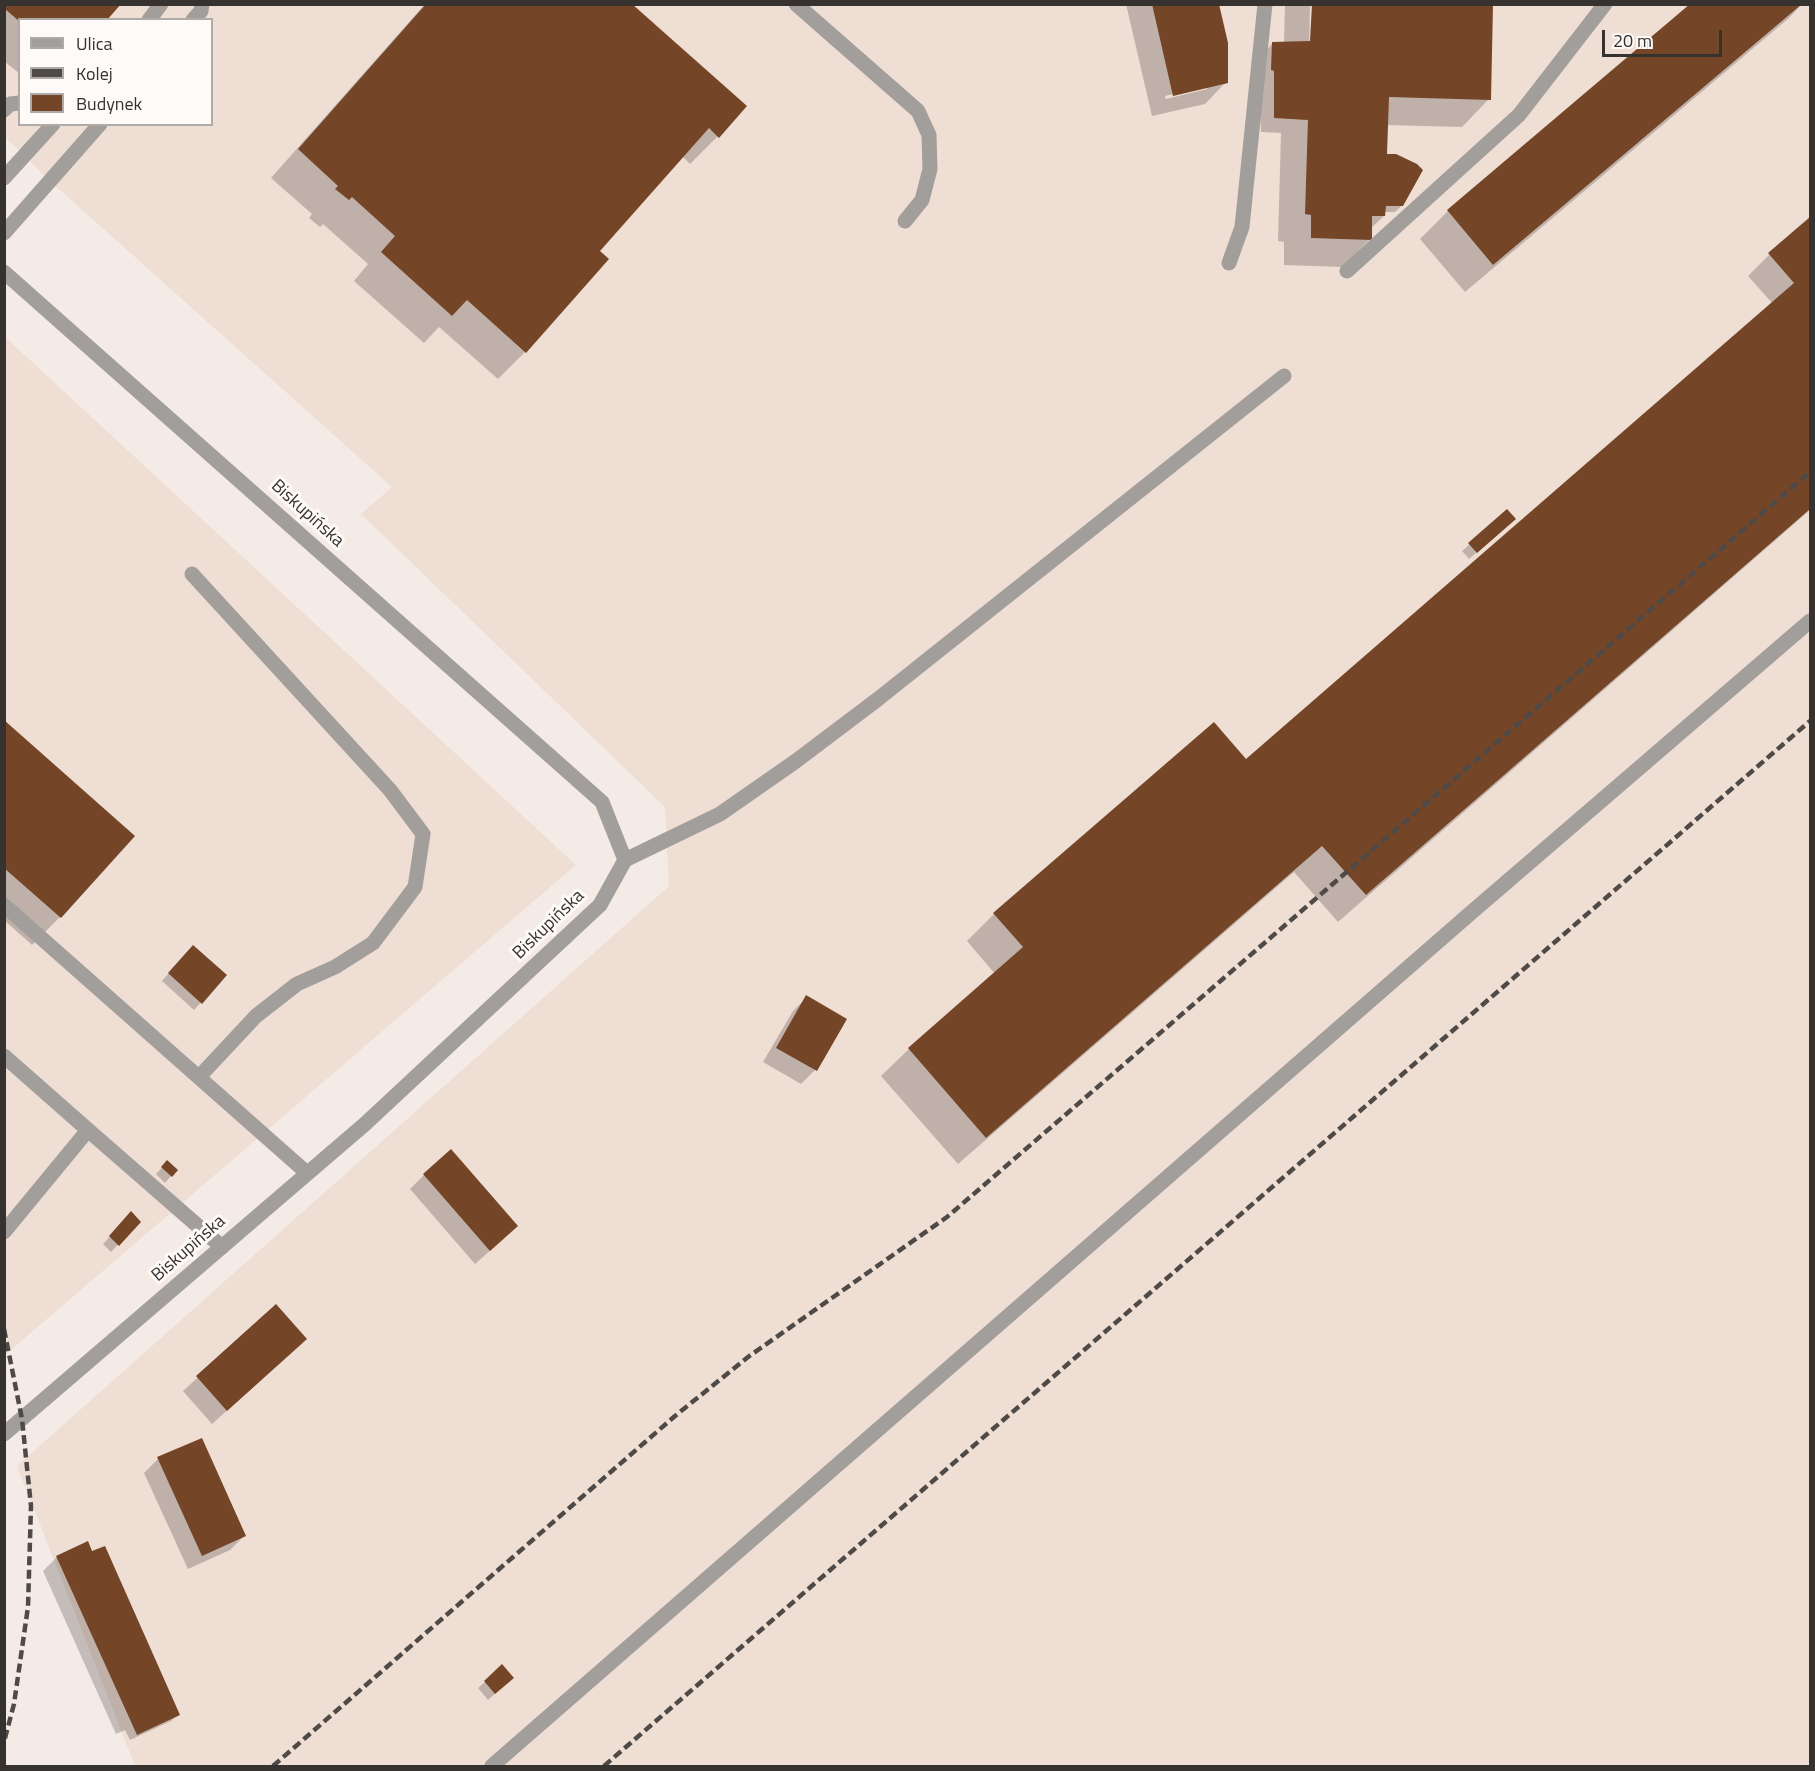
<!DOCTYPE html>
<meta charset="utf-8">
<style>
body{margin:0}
#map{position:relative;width:1815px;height:1771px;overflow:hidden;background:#f5ebe6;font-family:"Titillium Web",sans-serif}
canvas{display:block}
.frame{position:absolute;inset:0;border:6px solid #363230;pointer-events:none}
.legend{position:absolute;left:18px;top:18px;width:195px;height:108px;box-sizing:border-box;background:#fefaf8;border:2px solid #aeaaa8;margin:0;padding:8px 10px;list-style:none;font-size:18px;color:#363230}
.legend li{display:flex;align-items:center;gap:12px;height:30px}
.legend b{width:30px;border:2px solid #aeaaa8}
.scale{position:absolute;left:1602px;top:30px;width:120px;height:27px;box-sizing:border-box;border:3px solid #363230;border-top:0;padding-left:8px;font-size:18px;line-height:21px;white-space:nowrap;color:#363230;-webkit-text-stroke:4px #fefaf8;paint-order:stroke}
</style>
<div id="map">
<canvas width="1815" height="1771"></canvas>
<div class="frame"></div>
<ul class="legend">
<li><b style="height:8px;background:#a29e9b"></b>Ulica</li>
<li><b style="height:8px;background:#4f4a48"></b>Kolej</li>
<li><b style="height:16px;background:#744526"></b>Budynek</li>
</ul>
<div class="scale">20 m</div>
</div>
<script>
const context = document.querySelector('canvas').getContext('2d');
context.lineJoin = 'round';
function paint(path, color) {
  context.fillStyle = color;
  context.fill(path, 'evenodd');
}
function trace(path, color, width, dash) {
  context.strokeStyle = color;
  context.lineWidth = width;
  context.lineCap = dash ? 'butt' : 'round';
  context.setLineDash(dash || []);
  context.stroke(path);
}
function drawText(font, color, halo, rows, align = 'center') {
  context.font = font + ' "Titillium Web",sans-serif';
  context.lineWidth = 6;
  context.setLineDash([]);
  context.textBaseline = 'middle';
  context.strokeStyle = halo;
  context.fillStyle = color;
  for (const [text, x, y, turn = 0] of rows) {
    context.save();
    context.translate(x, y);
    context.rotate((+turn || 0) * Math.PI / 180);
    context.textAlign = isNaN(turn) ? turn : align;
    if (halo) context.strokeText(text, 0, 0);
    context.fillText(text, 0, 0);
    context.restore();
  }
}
paint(new Path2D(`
 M4 5H1810V1766H135L17 1466 669 886 665 807 361 514 392 487 52 183 5 137ZM20 20H212V124H20Z
 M4 336 576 865 5 1355H4Z`), '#efded4');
paint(new Path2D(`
 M4 4 20 20V74L4 61Z
 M425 4H630L745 106 717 137 690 164 682 156 598 251 525 352 498 379 439 327 424 343 354 281 368 264 323 224 320 227 309 218 312 214 271 178Z
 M1126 4H1217L1226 82 1205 104 1152 116ZM1207 86V89L1166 99 1165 96Z
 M1285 4H1310L1309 53 1489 99 1462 127 1386 125 1385 158 1402 205 1395 212H1384V216L1370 229V239L1342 267 1284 265V242L1278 241 1281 133 1261 132 1259 58 1273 43H1284Z
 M1692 4H1802L1789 18 1465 292 1420 239 1448 211Z
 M1810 219V510L1338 922 1294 872 958 1164 881 1076 909 1049 995 974 967 941 994 914 1246 761 1773 304 1748 276 1769 255Z
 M1507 511 1508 525 1469 559 1462 551Z
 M4 722 60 917 32 945 4 920Z
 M186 953 225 975 194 1010 162 981Z
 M807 997 815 1070 801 1084 763 1062 793 1011Z
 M167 1162 171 1176 165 1183 156 1174Z
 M424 1175 502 1240 475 1264 410 1189Z
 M125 1220 139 1222 111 1252 103 1244Z
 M276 1306 291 1353 212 1424 183 1391Z
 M158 1459 244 1536 230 1550 188 1569 144 1473Z
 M57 1557 178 1715 171 1721 130 1740 125 1730 116 1734 43 1571Z
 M485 1682 506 1684 488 1700 478 1688Z`), '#0003');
paint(new Path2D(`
 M4 4H121L107 20H20V22L4 8Z
 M426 4H632L747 106 719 138 709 128 600 251 609 259 526 353 467 300 452 316 381 252 395 236 352 197 349 200 335 189 338 186 298 149Z
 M1152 4H1219L1228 43V83L1173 96Z
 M1312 4H1493L1491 100 1389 97 1387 154H1396L1417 164 1423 170 1403 206H1386L1385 216H1372V240L1311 238V215L1305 214 1308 120 1274 118V71L1271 70 1272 42 1310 41Z
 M1690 4H1802L1493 265 1447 210Z
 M1810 217V509L1366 895 1322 846 986 1138 908 1048 1023 947 993 913 1214 722 1246 759 1794 283 1768 253Z
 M1507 509 1516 519 1477 553 1468 543Z
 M4 720 135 836 61 918 4 868Z
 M193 945 227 975 202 1004 168 973Z
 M806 995 847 1019 817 1071 776 1048Z
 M451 1149 518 1226 490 1251 423 1174Z
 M167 1160 178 1170 172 1177 161 1167Z
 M131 1211 141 1222 119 1246 109 1236Z
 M276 1304 307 1339 227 1411 196 1376Z
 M202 1438 246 1536 202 1556 157 1457Z
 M88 1541 92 1551 105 1546 180 1715 137 1735 56 1556Z
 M502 1664 514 1678 495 1694 484 1681Z`), '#744526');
trace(new Path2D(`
 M796 4 918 111 929 135 930 169 922 200 905 221
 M149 20 161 4
 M193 20 201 11 202 4
 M4 110 10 104 20 103
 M4 178 53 124
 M4 233 100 124
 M1229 263 1242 227 1265 4
 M1347 271 1519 115 1605 4
 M192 574 390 790 423 834 415 887 373 943 335 967 297 984 256 1016 199 1077
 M625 860 720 814 796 761 878 699 1284 376
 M4 905 307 1173
 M4 1056 88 1130
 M4 1232 88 1130 222 1247
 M492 1766 1473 911 1810 621`), '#a29e9b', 15);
trace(new Path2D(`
 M4 272 602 802 625 860 600 905 365 1124 4 1434`), '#a29e9b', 15);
trace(new Path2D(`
 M4 1329 22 1419 31 1506 28 1607 14 1704 4 1742
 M273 1766 675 1416 748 1357 947 1217 1810 472
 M604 1766 1810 721`), '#4f4a48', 4.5, [9, 4.5]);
drawText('18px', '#363230', '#fefaf8', [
 ["Biskupińska",307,514,42],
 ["Biskupińska",549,925,-44],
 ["Biskupińska",189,1249,-41]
]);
</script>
